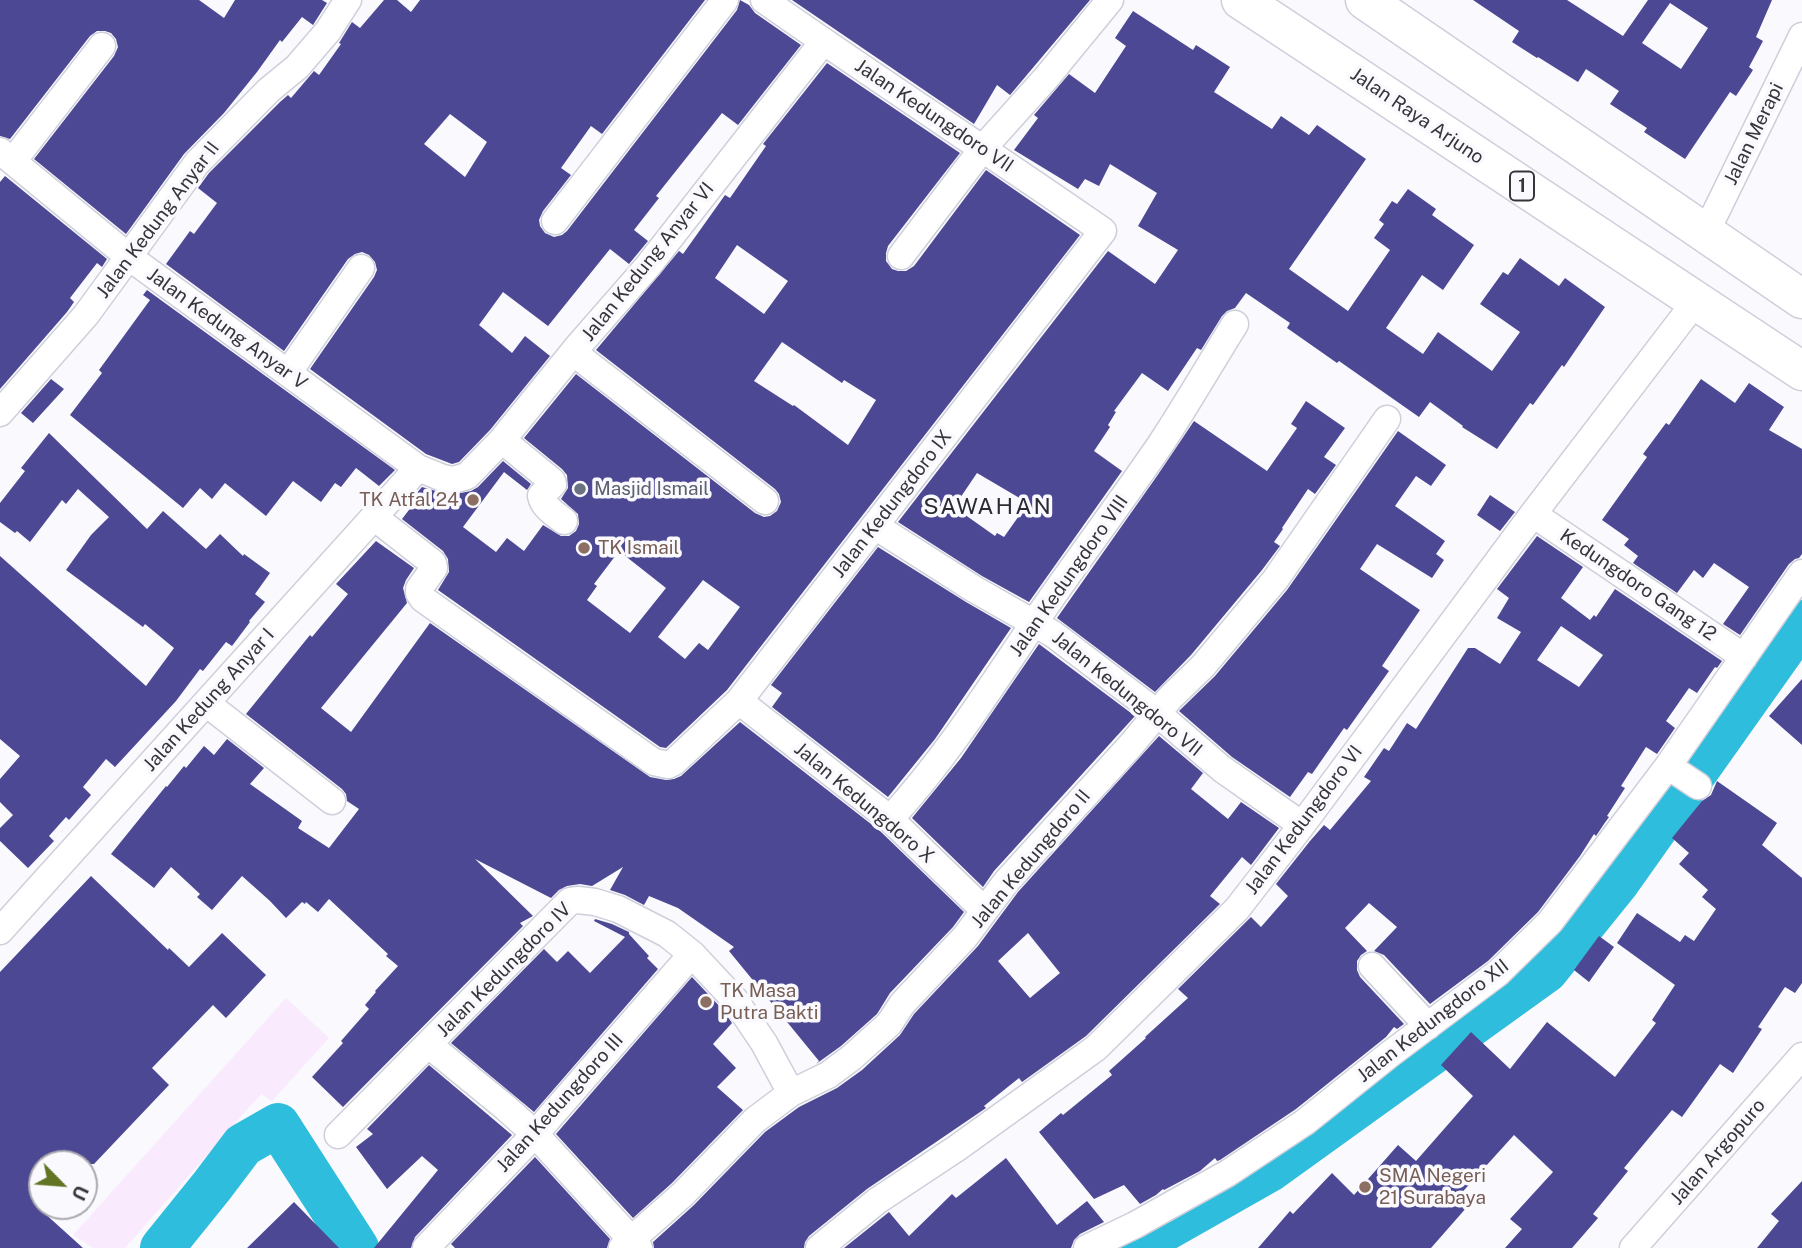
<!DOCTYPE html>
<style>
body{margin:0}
#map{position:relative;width:1802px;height:1248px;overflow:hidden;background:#f9f9fe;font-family:"Public Sans",sans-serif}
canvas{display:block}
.north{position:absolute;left:28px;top:1150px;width:70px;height:70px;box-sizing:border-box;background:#f9f9fe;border:2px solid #ababb0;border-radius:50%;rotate:115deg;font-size:19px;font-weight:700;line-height:28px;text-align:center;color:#36363a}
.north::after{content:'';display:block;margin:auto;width:24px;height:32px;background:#627524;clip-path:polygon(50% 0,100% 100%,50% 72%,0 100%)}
</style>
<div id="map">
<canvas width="1802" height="1248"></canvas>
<div class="north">U</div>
</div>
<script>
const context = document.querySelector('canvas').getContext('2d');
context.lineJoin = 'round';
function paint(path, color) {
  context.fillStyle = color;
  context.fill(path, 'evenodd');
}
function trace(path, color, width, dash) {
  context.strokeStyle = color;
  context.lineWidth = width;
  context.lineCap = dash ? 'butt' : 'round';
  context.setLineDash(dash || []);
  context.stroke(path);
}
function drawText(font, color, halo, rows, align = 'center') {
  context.font = font + ' "Public Sans",sans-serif';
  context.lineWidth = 7;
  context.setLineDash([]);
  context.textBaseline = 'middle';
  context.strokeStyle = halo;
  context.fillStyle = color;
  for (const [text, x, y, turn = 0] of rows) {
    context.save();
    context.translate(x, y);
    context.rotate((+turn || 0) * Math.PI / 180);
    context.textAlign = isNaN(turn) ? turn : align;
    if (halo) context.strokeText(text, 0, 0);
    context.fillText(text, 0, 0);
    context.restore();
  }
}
paint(new Path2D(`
 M286 998 329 1038 272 1101 261 1094 125 1248H93L73 1235Z`), '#faeafd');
trace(new Path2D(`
 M162 1248 212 1186 243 1145 278 1125 357 1248
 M1132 1248 1271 1169 1546 971 1617 883 1802 622`), '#2ebddc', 44);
paint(new Path2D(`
 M0 0H199L224 18 235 0H322L327 3 313 25 302 17 282 42 280 40 257 72 224 113 184 154 126 234 34 159 114 56 118 47 116 39 111 33 105 31H97L90 36 10 139 0 136Z
 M384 0H397L411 12 420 0H705L602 134 591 126 561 168 571 175 543 211 539 220 540 226 545 233 554 237 562 235 567 231 737 10 740 0 749 5 755 13 801 45 738 125 722 113 656 196 659 198 634 230 648 241 629 264 610 249 548 326 503 292 479 325 512 353 525 336 550 356 490 430 459 462 452 464 426 454 310 369 374 277 377 270 375 262 369 255 362 252 355 254 348 259 284 351 166 264 190 231 194 234 217 203 198 188 209 173 280 102 288 95 291 98 314 71 319 75 341 44 339 43 352 22 360 28ZM450 114 487 142 465 177 424 144Z
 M792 0H1090L1010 95 997 85 974 124Z
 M1473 0H1567L1623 36 1648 0H1772L1756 37 1763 41 1749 67 1753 70 1736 96 1730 92 1685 159 1644 132 1647 128 1610 104 1619 91 1586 69 1578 82 1538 57 1537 58 1512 42 1519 31ZM1670 3 1708 28 1681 69 1642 43Z
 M1133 11 1193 50 1196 45 1230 67 1214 92 1272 129 1281 116 1309 135 1317 125 1366 159 1289 269 1348 311 1390 250 1374 238 1384 224 1379 220 1392 201 1397 204 1408 189 1436 209 1432 215 1474 245 1443 290 1422 275 1386 328 1423 354 1438 332 1492 371 1520 332 1480 304 1503 272 1508 275 1520 258 1559 286 1565 278 1605 307 1564 367 1562 365 1533 405 1530 403 1497 449 1462 427 1463 426 1430 402 1419 417 1339 361 1337 363 1287 328 1290 323 1246 293 1235 308 1227 311 1222 316 1201 350 1197 348 1168 391 1142 373 1114 411 1116 412 1108 425 1110 427 1094 451 1122 471 1029 602 982 576 898 522 1108 251 1155 284 1178 250 1138 226 1157 193 1110 164 1099 186 1085 179 1078 189 1014 150 1038 118 1034 115 1069 74 1095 93 1126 46 1115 38ZM977 473 1028 503 1004 537 997 533 995 536 954 507Z
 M827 63 960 153 888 246 886 253V261L892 269 898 271H906L914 266 986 170 1080 235 727 690 666 748 660 747 438 590 449 572 448 559 443 551 402 519 412 506 408 503 422 487 450 495 471 491 478 487 503 461 531 484 527 490 504 472 463 527 496 552 507 538 524 551 543 525 561 536H569L576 531 579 524 578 514 561 499 568 488 567 475 562 469 524 438 576 374 755 513 764 517 770 516 777 511 781 502 779 494 775 489 596 350 679 251 683 254 725 195 730 198 766 146 763 144ZM737 245 788 281 764 314 715 278ZM782 342 842 383 844 380 876 400 848 445 794 405 793 406 754 381ZM619 551 666 588 630 633 587 600 597 586 594 584ZM703 580 740 607 708 650 699 643 685 659 658 637Z
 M5 176 107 259 102 267 97 263 70 298 74 302 67 312 0 389V182Z
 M147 290 395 470 379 486 356 468 341 487 335 483 321 502 293 481 266 516 225 483 212 499 200 488 183 508 70 415 102 373 99 370 150 300 143 295Z
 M51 379 64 389 33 423 21 413Z
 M1701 379 1735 403 1749 383 1784 407 1769 430 1802 449V554L1799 558 1795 559 1789 564 1740 635 1723 624 1749 587 1714 563 1703 578 1694 570 1677 593 1633 563 1638 556 1624 545 1629 539 1602 520 1647 457 1643 454 1666 423 1669 425Z
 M1306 401 1345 428 1324 457 1336 465 1315 494 1308 489 1282 528 1283 529 1274 542 1280 546 1262 570 1191 655 1155 692 1057 618 1157 476 1194 421 1267 471 1297 428 1291 424Z
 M1398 431 1446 465 1431 486 1416 476 1395 506 1445 541 1436 554 1444 560 1432 578 1377 544 1360 569 1420 610 1382 666 1389 671 1347 730 1344 728 1312 774 1308 772 1290 797 1232 757 1179 711 1215 676 1287 590Z
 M49 433 147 529 163 511 206 549 220 534 243 556 244 554 270 573 255 594 265 602 249 621 250 622 232 646 226 642 203 671 200 669 176 701 115 767 106 759 83 787 91 795 69 820 66 817 49 836 54 841 28 868 0 841V828L13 815 0 802V779L20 756 0 739V556L146 686 174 648 145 624 143 627 66 570 91 535 109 517 78 489 66 504 62 500 30 542 17 531 15 533 0 522V503L25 471 21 468Z
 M1490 495 1515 512 1500 531 1477 515Z
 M1537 536 1583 567 1561 598 1590 620 1594 615 1596 617 1615 589 1722 661 1717 668 1715 667 1697 693 1689 688 1666 721 1675 728 1657 754 1646 747 1621 786 1625 788 1607 816 1609 817 1604 824 1596 836 1594 834 1580 856 1538 912 1488 961 1430 1004 1384 955 1374 951 1397 927 1369 903 1345 928 1367 951 1361 955 1357 961V970L1360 977 1404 1024 1397 1029 1394 1027 1386 1037 1296 1109 1220 1160 1217 1161 1215 1158 1200 1171 1164 1190 1163 1189 1156 1195 1140 1204 1124 1185 1094 1199 1039 1132 1061 1113 1063 1115 1112 1075 1109 1071 1146 1038 1145 1037 1188 998 1178 989 1251 917 1261 927 1288 896 1276 884 1310 841 1324 825 1330 830 1371 781 1364 777 1384 748 1389 751 1407 723 1416 729 1468 648H1475L1500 664 1521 632 1497 618 1509 598 1497 589ZM1561 626 1603 655 1579 687 1537 660Z
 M376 541 414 568 406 580 403 588 407 603 321 708 351 732 430 623 650 777 666 780 674 779 681 776 740 722 880 831 964 912 953 927 890 993 877 1014 841 1046 816 1064 819 1061 729 951 734 947 678 908 649 896 644 905 625 895 610 890 623 867 592 886 580 884 567 886 559 890 551 898 475 859 533 916 520 923 523 926 343 1107 312 1077 343 1043 341 1041 369 1009 365 1005 376 992 375 991 398 966 386 956 388 954 329 899 318 912 306 902 305 904 302 902 286 918 270 901 242 876 212 910 197 897 200 894 171 867 154 888 111 854 166 786 167 787 184 766 186 768 204 746 214 755 227 739 264 768 250 784 302 821 298 828 329 848 359 809 347 801 346 794 342 789 246 714 310 635 312 637 348 594 336 584Z
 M878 547 966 602 1011 628 935 739 888 797 772 707 782 693 771 685Z
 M1039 644 1135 716 994 871 983 887 912 818 961 758Z
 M1802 679V745L1769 716Z
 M1159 736 1203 773 1191 789 1228 819 1241 802 1279 828 1251 865 1242 857 1210 896 1220 904 1086 1036 1022 1082 1019 1078 984 1106 986 1108 867 1189 809 1236 805 1242 804 1248H654L653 1242 694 1205 765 1132 799 1107 837 1088 862 1070 900 1035 914 1014 978 946 1018 892ZM1028 933 1060 973 1030 998 998 961Z
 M1717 781 1777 823 1762 845 1802 878V983L1795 993 1785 987 1758 1027 1762 1029 1733 1073 1720 1064 1682 1117 1672 1110 1624 1168 1628 1171 1593 1214 1598 1218 1572 1248H1505L1522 1229 1510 1219 1553 1172 1514 1135 1457 1198 1467 1207 1431 1248H1258L1290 1211 1293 1214 1332 1173 1354 1195 1398 1145 1416 1161 1473 1096 1441 1065 1471 1032 1510 1069 1547 1022 1615 1077 1656 1023 1652 1020 1675 985 1617 943 1637 913 1680 942 1685 935 1694 941 1716 909 1702 897 1708 890 1679 864 1689 853 1672 838 1702 801 1711 795Z
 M91 876 168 950 169 948 189 967 222 933 266 975 226 1018 213 1005 152 1068 169 1085 94 1164H42V1211L83 1248H0V972Z
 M595 919 612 924 629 932V934L649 956 647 958 658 969 534 1112 451 1043 544 949 557 962 568 951 590 973 625 937 594 921Z
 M1599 936 1614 947 1589 982 1574 970Z
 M692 977 723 1010 732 1023 713 1044 736 1068 717 1087 743 1110 672 1183 633 1218 556 1134Z
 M429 1065 512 1135 415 1237 411 1248H374L438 1170 422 1156 387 1189 356 1147 373 1134 367 1129Z
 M535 1157 610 1239 607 1248H455L451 1244Z
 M1006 1158 1057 1225 1087 1201 1104 1222 1080 1234 1074 1240 1071 1248H844L889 1212 909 1236 952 1194 956 1198Z
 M1802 1181V1248H1757L1779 1221 1771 1214Z
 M294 1202 339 1248H247Z`), '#4d4894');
const minor = new Path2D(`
 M0 151 129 257 418 468 443 478 453 480 467 476 502 440 579 345 648 266 823 42
 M13 161 102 46
 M555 221 725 0
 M1706 232 1802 36
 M901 256 983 148 1046 78 1110 0
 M574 353 765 501
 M288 373 361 268
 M0 413 86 315 197 163 269 90 297 67 328 31 348 0
 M502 440 552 481 553 484 541 496C543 507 555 514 564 521
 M1533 514 1744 657
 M374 517 433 563 434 568 419 589V593L423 599 654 762 668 765 674 762 739 701 1103 231C991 153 876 79 764 0
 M875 526 974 589 1053 634 1157 713 1222 769 1302 825
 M739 701 890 819 984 910
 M206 703 332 801
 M1668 766 1698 786
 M890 819C945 759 989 690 1034 623 1075 563 1119 505 1160 445 1186 406 1210 364 1235 324
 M0 931 418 468
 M1372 966 1428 1026
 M429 1045 506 1108 535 1134 639 1248
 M338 1135 560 911 570 901 578 900 595 902 618 909 667 934 692 954 735 1000 764 1043 791 1093
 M426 1248 535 1134 692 954
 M622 1248 683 1194 755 1120 791 1093 828 1075 851 1058 889 1024 902 1004 965 937 1006 882 1131 745 1170 698 1203 666 1275 580 1387 419
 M819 1248 877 1201 957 1148 1096 1048 1237 909 1302 825 1533 514 1696 301
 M1087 1248 1135 1225 1228 1173 1305 1122 1390 1054 1498 973 1550 922 1668 766 1802 573
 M1633 1248 1802 1056`);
const trunk = new Path2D(`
 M1241 0 1802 371
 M1365 0 1802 299`);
trace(minor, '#cecfda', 29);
trace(trunk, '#cecfda', 41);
trace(minor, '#fff', 26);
trace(trunk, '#fff', 38);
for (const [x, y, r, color] of [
 [580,489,7,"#6b7280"],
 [473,500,7,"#8d6e63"],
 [584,548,7,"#8d6e63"],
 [706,1002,7,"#8d6e63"],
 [1365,1187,7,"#8d6e63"]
]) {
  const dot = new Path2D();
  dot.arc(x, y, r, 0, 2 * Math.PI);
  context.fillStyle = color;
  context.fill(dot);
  trace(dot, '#f9f9fe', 2.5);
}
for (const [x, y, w] of [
 [1522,186,24]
]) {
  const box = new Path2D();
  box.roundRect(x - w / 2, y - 14.5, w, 29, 5);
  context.fillStyle = '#f9f9fe';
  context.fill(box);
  trace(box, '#36363a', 2);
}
drawText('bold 18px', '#36363a', null, [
 ["1",1522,186]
]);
drawText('19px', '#36363a', '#f9f9fe', [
 ["Jalan Kedungdoro VII",934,116,34],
 ["Jalan Raya Arjuno",1417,116,34],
 ["Jalan Merapi",1754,134,-64],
 ["Jalan Kedung Anyar II",158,220,-53],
 ["Jalan Kedung Anyar VI",648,262,-51],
 ["Jalan Kedung Anyar V",227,329,36],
 ["Jalan Kedungdoro IX",892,504,-52],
 ["Jalan Kedungdoro VIII",1069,576,-55],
 ["Kedungdoro Gang 12",1638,585,34],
 ["Jalan Kedungdoro VII",1127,694,39],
 ["Jalan Kedung Anyar I",209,700,-48],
 ["Jalan Kedungdoro X",864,803,40],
 ["Jalan Kedungdoro VI",1304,820,-53],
 ["Jalan Kedungdoro II",1031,859,-50],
 ["Jalan Kedungdoro IV",504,970,-45],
 ["Jalan Kedungdoro XII",1433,1021,-38],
 ["Jalan Kedungdoro III",560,1103,-48],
 ["Jalan Argopuro",1718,1152,-49]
]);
drawText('19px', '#5b616d', '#f9f9fe', [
 ["Masjid Ismail",594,489]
], 'left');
drawText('19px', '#785e54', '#f9f9fe', [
 ["TK Atfal 24",459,500,"right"],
 ["TK Ismail",598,548],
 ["TK Masa",720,991],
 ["Putra Bakti",720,1013],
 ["SMA Negeri",1379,1176],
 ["21 Surabaya",1379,1198]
], 'left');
context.letterSpacing = '2px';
drawText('23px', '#2b2b34', '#f9f9fe', [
 ["SAWAHAN",988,507]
]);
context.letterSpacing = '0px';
</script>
